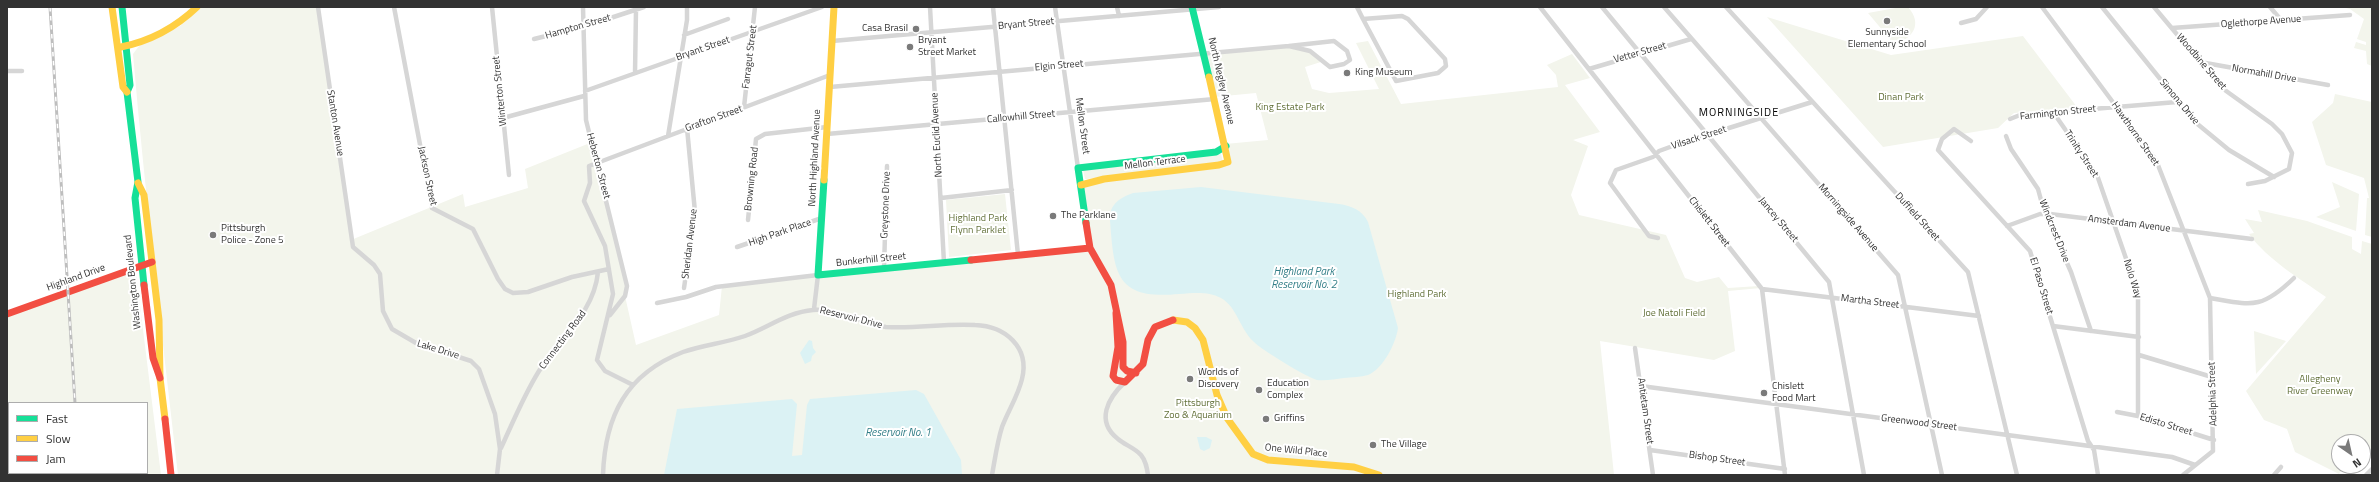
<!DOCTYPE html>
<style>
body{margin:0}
#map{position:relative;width:2379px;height:482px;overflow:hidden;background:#fff;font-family:"Titillium Web",sans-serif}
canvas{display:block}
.frame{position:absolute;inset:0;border:8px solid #323232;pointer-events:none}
.legend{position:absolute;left:8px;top:402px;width:140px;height:72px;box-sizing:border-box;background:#fff;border:1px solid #adadad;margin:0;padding:5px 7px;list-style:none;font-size:12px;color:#323232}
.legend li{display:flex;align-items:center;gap:8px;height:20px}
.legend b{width:20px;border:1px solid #adadad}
.north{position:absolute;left:2331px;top:434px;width:40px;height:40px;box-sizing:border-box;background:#fff;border:1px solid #adadad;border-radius:50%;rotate:146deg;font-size:11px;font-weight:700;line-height:16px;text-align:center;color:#323232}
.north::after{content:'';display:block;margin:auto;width:14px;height:18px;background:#7a7a7a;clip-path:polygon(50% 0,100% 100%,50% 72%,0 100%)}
</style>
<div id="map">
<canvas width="2379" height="482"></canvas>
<div class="frame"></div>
<ul class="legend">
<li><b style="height:5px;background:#16e098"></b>Fast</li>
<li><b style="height:5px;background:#ffcf43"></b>Slow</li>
<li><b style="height:5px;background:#f24e42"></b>Jam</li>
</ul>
<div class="north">N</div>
</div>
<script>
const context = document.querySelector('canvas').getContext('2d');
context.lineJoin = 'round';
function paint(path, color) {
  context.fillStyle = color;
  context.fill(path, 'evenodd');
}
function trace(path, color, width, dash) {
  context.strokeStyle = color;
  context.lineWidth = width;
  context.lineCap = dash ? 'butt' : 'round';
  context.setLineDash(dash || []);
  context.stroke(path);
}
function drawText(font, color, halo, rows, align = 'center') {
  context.font = font + ' "Titillium Web",sans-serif';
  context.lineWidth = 4;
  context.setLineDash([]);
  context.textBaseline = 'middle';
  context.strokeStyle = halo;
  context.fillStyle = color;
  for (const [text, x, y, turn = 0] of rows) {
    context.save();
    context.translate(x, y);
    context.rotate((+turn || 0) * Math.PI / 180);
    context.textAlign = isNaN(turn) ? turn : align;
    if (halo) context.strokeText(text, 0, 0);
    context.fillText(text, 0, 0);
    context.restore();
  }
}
paint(new Path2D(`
 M202 7H318L351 240 463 194 465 207 528 188 525 169 590 143 627 286 625 296 636 345 719 315 722 286 1090 248 1081 185 1224 164 1225 144 1268 140 1256 93 1214 97 1204 53 1277 47 1304 49 1324 61 1305 67 1312 89 1329 93 1379 89 1356 43 1368 41 1401 104 1558 87 1556 75 1547 65 1572 54 1590 78 1565 85 1600 132 1573 140 1588 146 1571 195 1579 215 1666 235 1685 278 1697 282 1719 277 1728 288 1759 286 1761 288 1728 291 1735 351 1714 360 1600 341 1614 475H178C162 335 145 194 133 54L139 46 180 26Z
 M1901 7H1908C1923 24 1913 39 1894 44L1868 13Z
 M2342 7H2372V66L2367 64 2366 51 2354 48 2356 42 2366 45V42L2357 39 2364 19 2350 9Z
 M1767 17 1891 55 2023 36 2077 107 2014 113 1998 128 1883 147Z
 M2335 94 2372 102V237L2365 235 2367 198H2369L2364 178 2326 165 2312 122 2333 103Z
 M1215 154H1221L1223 162 1087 179H1085L1083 170Z
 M2332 182 2359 194 2356 231 2316 217 2340 207Z
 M1005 194 1011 250 949 257 946 200Z
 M2258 210 2307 221 2352 237V249L2361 254 2362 241 2372 244V457L2368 460 2363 458V442H2339V466H2344L2339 474 2295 452 2287 429 2264 420 2246 391 2326 297C2299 278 2268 260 2249 234L2254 233 2245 219 2262 222Z
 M129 273H136L161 475H7V316ZM9 403H147V473H9Z
 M2254 331 2286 341 2256 374Z`), '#f3f5ec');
paint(new Path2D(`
 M1201 187 1339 204C1352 206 1362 210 1368 222L1398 328C1396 343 1383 369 1368 375 1361 377 1352 377 1344 378 1335 379 1326 381 1317 380 1308 378 1260 349 1253 341 1240 329 1237 307 1221 298 1208 291 1194 293 1179 294 1116 300 1114 274 1110 220 1109 205 1119 198 1133 193Z
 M809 340 812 341 813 348 816 352 812 356 811 361 805 364 800 353Z
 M916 390 924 394 961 460 962 475H664L677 409 792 399 797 404 792 456 802 455 807 405 810 399Z
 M1197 437H1206L1212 440 1210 448 1204 451 1200 449Z`), '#dbf2f4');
trace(new Path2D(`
 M318 7 353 247 374 265 380 274 383 311 392 329 416 343 471 361 479 369 495 414 500 449 497 475
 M394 7 432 208 473 229 498 279 505 289 513 293 528 292 572 277 609 269
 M492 7 509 175
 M583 7 586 120 627 286 625 296 610 315
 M930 7 944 263
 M993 7 1018 255
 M1055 7 1078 168
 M1117 7 1119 16
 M1357 7 1363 19
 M1540 7 1762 289 1785 475
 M1602 7 1829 282 1864 475
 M1664 7 1898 275 1942 475
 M1726 7 1968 272 2017 475
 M2042 7 2156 160 2210 298 2213 451 2183 475
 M2102 7 2195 122 2229 150 2274 177
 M2154 7 2222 88 2272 124 2282 134 2292 153 2289 169 2265 181 2248 184
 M2270 7 2281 20
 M1402 16 1408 19 1445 59 1446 66 1438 73 1396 81 1363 19Z
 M1961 23 1976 19 1987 7
 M2172 28 2350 15
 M684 35 728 19
 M534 39 583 27 644 7
 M832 41 1219 7
 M1334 41 1347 51 1350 60 1344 64 1330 67 1310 51 1289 46Z
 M2200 62 2328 85
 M1589 69 1691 39
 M7 71H22
 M635 73 636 10
 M830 87 1289 46
 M585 91 822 7
 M744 107 755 7
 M2053 112 2097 175 2138 293V416
 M503 118 584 96
 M2010 119 2020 115 2177 102
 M827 134 1215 99
 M668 136 687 20V7
 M2006 136 2011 149 2038 189 2044 211 2071 272 2091 331
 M1971 141 1954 129 1942 139 1938 150 2030 251 2088 441 2094 450 2098 475
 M941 198 1012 190
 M748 220 756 139 765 134 827 127
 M2007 226 2040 214H2050L2252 239
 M1658 238 1649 236 1610 183 1616 170 1653 157 1659 151 1681 143 1812 102
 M737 247 822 218
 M884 269 887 166
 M684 288 695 212 687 128
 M1762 289 1979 316
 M2210 298C2252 305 2261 310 2294 278
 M657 303 686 297 716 287 818 275 814 309
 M2053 326 2139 337
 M1635 348 1653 475
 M2139 355 2212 377
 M1125 382C1108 398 1095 421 1118 439 1125 445 1135 448 1141 455 1146 461 1147 468 1148 475
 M633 385 605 371 597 360 613 294 605 246 584 201 590 183 589 166 830 75
 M1641 386 2172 457 2195 465
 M2117 412 2138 416 2214 440
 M501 448C513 422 524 395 539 371 560 338 594 313 598 272
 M1650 450 1785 469
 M603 475C605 416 626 374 683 352 703 345 725 343 745 336 767 328 788 312 813 310 838 308 862 324 886 327 916 329 945 323 975 325 1005 326 1030 347 1022 379 1018 396 1008 411 1002 427 997 443 995 459 992 475
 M2274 475 2281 467
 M2366 475 2372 469`), '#d6d6d6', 4.5);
trace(new Path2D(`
 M122 7 130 85 127 92 138 182 135 198 144 285
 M1192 7 1209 77
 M824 180 818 275 971 260
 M1086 223 1078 168 1216 152 1226 146`), '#16e098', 7);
trace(new Path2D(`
 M112 7 123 87 127 92
 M121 47C151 41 175 28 197 7
 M824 180 834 7
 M138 183 144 195 159 320 160 378 165 419
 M1081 185 1104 179 1219 165 1228 162 1209 77
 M1173 320 1187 322 1195 328 1203 340 1217 395 1227 418 1253 454 1268 460 1354 467 1379 475`), '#ffcf43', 7);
trace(new Path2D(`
 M1086 223 1090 248 1111 285 1123 342V367L1127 371 1136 373
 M971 260 1090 248
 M144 285 153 358 160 378
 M1116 313 1118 347 1113 376 1116 380 1125 382 1143 364 1148 340 1155 327 1173 320
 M7 314 152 262
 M165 419 171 475`), '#f24e42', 7);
const rail = new Path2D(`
 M50 7 75 403
 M80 473V475`);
trace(rail, '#bebebe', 3);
trace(rail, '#fff', 1.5, [4.5]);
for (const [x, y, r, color] of [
 [1887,21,4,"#7a7a7a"],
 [916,29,4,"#7a7a7a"],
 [910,47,4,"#7a7a7a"],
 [1347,73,4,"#7a7a7a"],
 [1053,216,4,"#7a7a7a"],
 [213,235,4,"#7a7a7a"],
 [1190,379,4,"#7a7a7a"],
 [1259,390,4,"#7a7a7a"],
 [1764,393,4,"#7a7a7a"],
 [1266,419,4,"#7a7a7a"],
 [1373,445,4,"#7a7a7a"]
]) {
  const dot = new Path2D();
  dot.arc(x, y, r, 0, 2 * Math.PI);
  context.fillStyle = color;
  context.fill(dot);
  trace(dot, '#fff', 1.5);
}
drawText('10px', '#323232', '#fff', [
 ["Oglethorpe Avenue",2261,22,-4],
 ["Bryant Street",1026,24,-5],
 ["Hampton Street",578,27,-16],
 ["Bryant Street",703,49,-19],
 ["Vetter Street",1640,53,-16],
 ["Farragut Street",750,57,-83],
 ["Woodbine Street",2201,62,49],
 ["Elgin Street",1059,66,-5],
 ["Normahill Drive",2264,74,10],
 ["North Negley Avenue",1221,81,77],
 ["Winterton Street",500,91,-96],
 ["Simona Drive",2179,102,50],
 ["Farmington Street",2058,113,-6],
 ["Callowhill Street",1021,117,-5],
 ["Grafton Street",714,119,-20],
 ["Stanton Avenue",335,123,81],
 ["Mellon Street",1082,126,82],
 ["Hawthorne Street",2135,134,55],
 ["North Euclid Avenue",937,135,-93],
 ["Vilsack Street",1699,138,-18],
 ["Trinity Street",2081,154,57],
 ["North Highland Avenue",815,158,-87],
 ["Mellon Terrace",1155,163,-7],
 ["Heberton Street",598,166,75],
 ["Jackson Street",427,176,78],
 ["Browning Road",752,179,-84],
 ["Greystone Drive",886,205,-88],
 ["Duffield Street",1917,217,48],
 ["Morningside Avenue",1848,218,49],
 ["Jancey Street",1778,220,50],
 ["Chislett Street",1709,222,52],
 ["Amsterdam Avenue",2129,224,7],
 ["Windcrest Drive",2054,231,68],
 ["High Park Place",780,233,-19],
 ["Sheridan Avenue",690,244,-83],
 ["Bunkerhill Street",871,260,-6],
 ["Highland Drive",76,278,-20],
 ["Nolo Way",2132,279,73],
 ["Washington Boulevard",133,282,-96],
 ["El Paso Street",2041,286,73],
 ["Martha Street",1870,302,7],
 ["Reservoir Drive",851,318,14],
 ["Connecting Road",563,340,-53],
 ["Lake Drive",438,350,17],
 ["Adelphia Street",2213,394,-92],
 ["Antietam Street",1645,411,82],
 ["Greenwood Street",1919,423,7],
 ["Edisto Street",2166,425,17],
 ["One Wild Place",1296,451,6],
 ["Bishop Street",1717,459,8]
]);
drawText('10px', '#323232', '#fff', [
 ["Casa Brasil",908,29,"right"],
 ["Sunnyside",1887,33,"center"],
 ["Elementary School",1887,45,"center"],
 ["Bryant",918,41],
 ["Street Market",918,53],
 ["King Museum",1355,73],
 ["The Parklane",1061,216],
 ["Pittsburgh",221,229],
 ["Police - Zone 5",221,241],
 ["Worlds of",1198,373],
 ["Discovery",1198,385],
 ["Education",1267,384],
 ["Complex",1267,396],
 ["Chislett",1772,387],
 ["Food Mart",1772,399],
 ["Griffins",1274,419],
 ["The Village",1381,445]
], 'left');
drawText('10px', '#64723b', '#fff', [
 ["Dinan Park",1901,98],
 ["King Estate Park",1290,108],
 ["Highland Park",978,219],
 ["Flynn Parklet",978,231],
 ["Highland Park",1417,295],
 ["Joe Natoli Field",1674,314],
 ["Allegheny",2320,380],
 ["River Greenway",2320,392],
 ["Pittsburgh",1198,404],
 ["Zoo & Aquarium",1198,416]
]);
context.letterSpacing = '1px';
drawText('11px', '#000', '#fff', [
 ["MORNINGSIDE",1739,113]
]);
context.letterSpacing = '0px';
drawText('italic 11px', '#327e87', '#fff', [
 ["Highland Park",1304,272],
 ["Reservoir No. 2",1304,285],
 ["Reservoir No. 1",898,433]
]);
</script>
